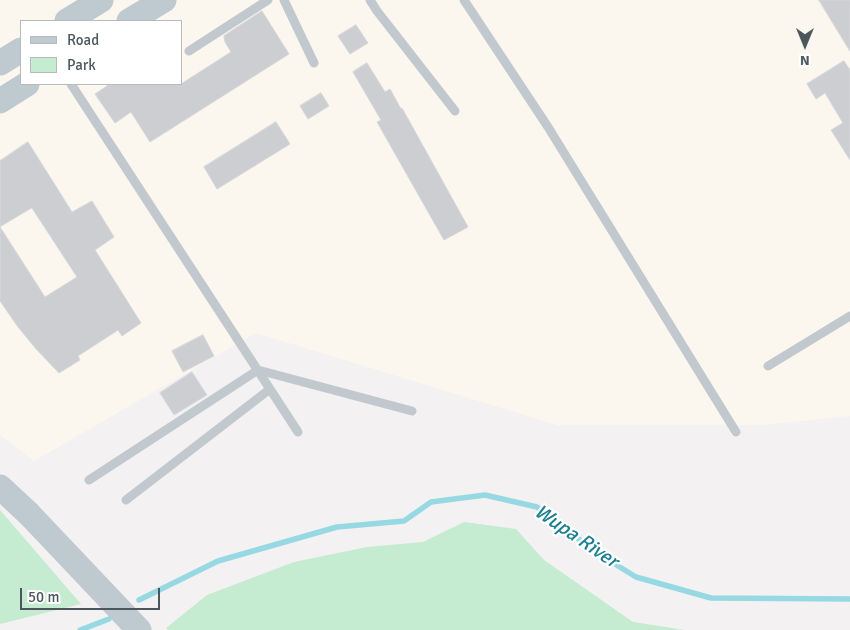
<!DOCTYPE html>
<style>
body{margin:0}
#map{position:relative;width:850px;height:630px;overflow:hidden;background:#f3f1f2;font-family:Signika,sans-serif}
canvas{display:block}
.legend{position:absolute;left:20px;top:20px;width:162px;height:65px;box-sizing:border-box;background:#fff;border:1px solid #b7bbbe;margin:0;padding:6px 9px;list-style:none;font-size:15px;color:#4b565d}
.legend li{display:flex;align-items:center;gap:10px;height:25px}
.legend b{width:25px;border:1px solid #b7bbbe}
.north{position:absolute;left:780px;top:20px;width:50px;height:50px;-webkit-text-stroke:4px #fff;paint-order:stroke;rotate:180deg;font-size:14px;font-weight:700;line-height:20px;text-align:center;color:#4b565d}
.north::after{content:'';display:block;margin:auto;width:18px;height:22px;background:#4b565d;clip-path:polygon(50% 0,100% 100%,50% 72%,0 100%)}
.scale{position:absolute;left:20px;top:588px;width:140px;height:22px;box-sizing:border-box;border:2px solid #4b565d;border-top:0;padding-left:6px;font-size:15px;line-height:18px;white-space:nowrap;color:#4b565d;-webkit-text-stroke:4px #fff;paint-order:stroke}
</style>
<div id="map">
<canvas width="850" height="630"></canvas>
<ul class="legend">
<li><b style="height:6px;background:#bfc9d0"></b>Road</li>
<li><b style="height:14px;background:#c5ebd1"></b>Park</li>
</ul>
<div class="north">N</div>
<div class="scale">50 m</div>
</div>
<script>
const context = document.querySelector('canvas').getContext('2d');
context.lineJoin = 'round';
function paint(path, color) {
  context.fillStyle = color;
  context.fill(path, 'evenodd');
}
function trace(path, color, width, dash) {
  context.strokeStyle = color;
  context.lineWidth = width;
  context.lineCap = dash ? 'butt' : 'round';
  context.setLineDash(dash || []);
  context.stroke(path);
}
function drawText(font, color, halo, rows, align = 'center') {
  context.font = font + ' Signika,sans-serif';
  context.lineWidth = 4.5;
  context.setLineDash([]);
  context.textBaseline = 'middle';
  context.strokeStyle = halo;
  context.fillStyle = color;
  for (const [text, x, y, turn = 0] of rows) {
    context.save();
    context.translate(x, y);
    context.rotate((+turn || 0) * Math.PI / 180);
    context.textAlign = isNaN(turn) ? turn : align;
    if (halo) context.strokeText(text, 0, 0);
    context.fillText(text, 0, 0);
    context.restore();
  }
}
paint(new Path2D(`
 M0 0H850V416L762 425H557L256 333 34 461 0 435ZM21 21H181V84H21Z`), '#fbf6ee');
paint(new Path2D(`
 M0 510 81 604 0 624Z
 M464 522 516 529 544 560 633 622 685 630H168L166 628 207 595 294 562 367 547 423 542Z`), '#c5ebd1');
trace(new Path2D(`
 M139 600 218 561 337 527 404 521 431 502 485 495 537 507 597 553 636 577 711 598 850 599
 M80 630 109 619`), '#97d9e3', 5.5);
const building = new Path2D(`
 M819 0H850V51Z
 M262 11 289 54 150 142 131 112 115 123 95 94 110 84H181L231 52 225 42 224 36Z
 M356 25 368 43 350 54 338 36Z
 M844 61 850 70V160L831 130 843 123 825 93 816 99 807 84Z
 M367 63 385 92 390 89 401 109 402 108 468 227 444 240 377 122 381 120 353 72Z
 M321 93 329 106 308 119 300 106Z
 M276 122 290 144 217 189 204 167Z
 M28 142 72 212 92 201 114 237 95 250 141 323 122 336 118 330 78 356 80 360 59 373 37 350 18 327 0 301V161ZM32 208 77 277 45 297 0 227Z
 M203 335 214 356 183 372 172 351Z
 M192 372 207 395 174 415 160 393Z`);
paint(building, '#ccced2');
trace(building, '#d6d8dc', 1);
trace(new Path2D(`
 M284 0 314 63
 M370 0 377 11 455 111
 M464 0 548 127 736 432
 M189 51 268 0
 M71 84 298 432
 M768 366 850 316
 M89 480 258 370 412 411
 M126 500 270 389`), '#c1c9ce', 9);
trace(new Path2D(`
 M67 21 101 0
 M129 21 164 0
 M0 63 21 50
 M0 101 27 84
 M0 487 29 514 139 630`), '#bfc9d0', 25);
drawText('italic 20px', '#1c8090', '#fff', [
 ["Wupa River",576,537,34]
]);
</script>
